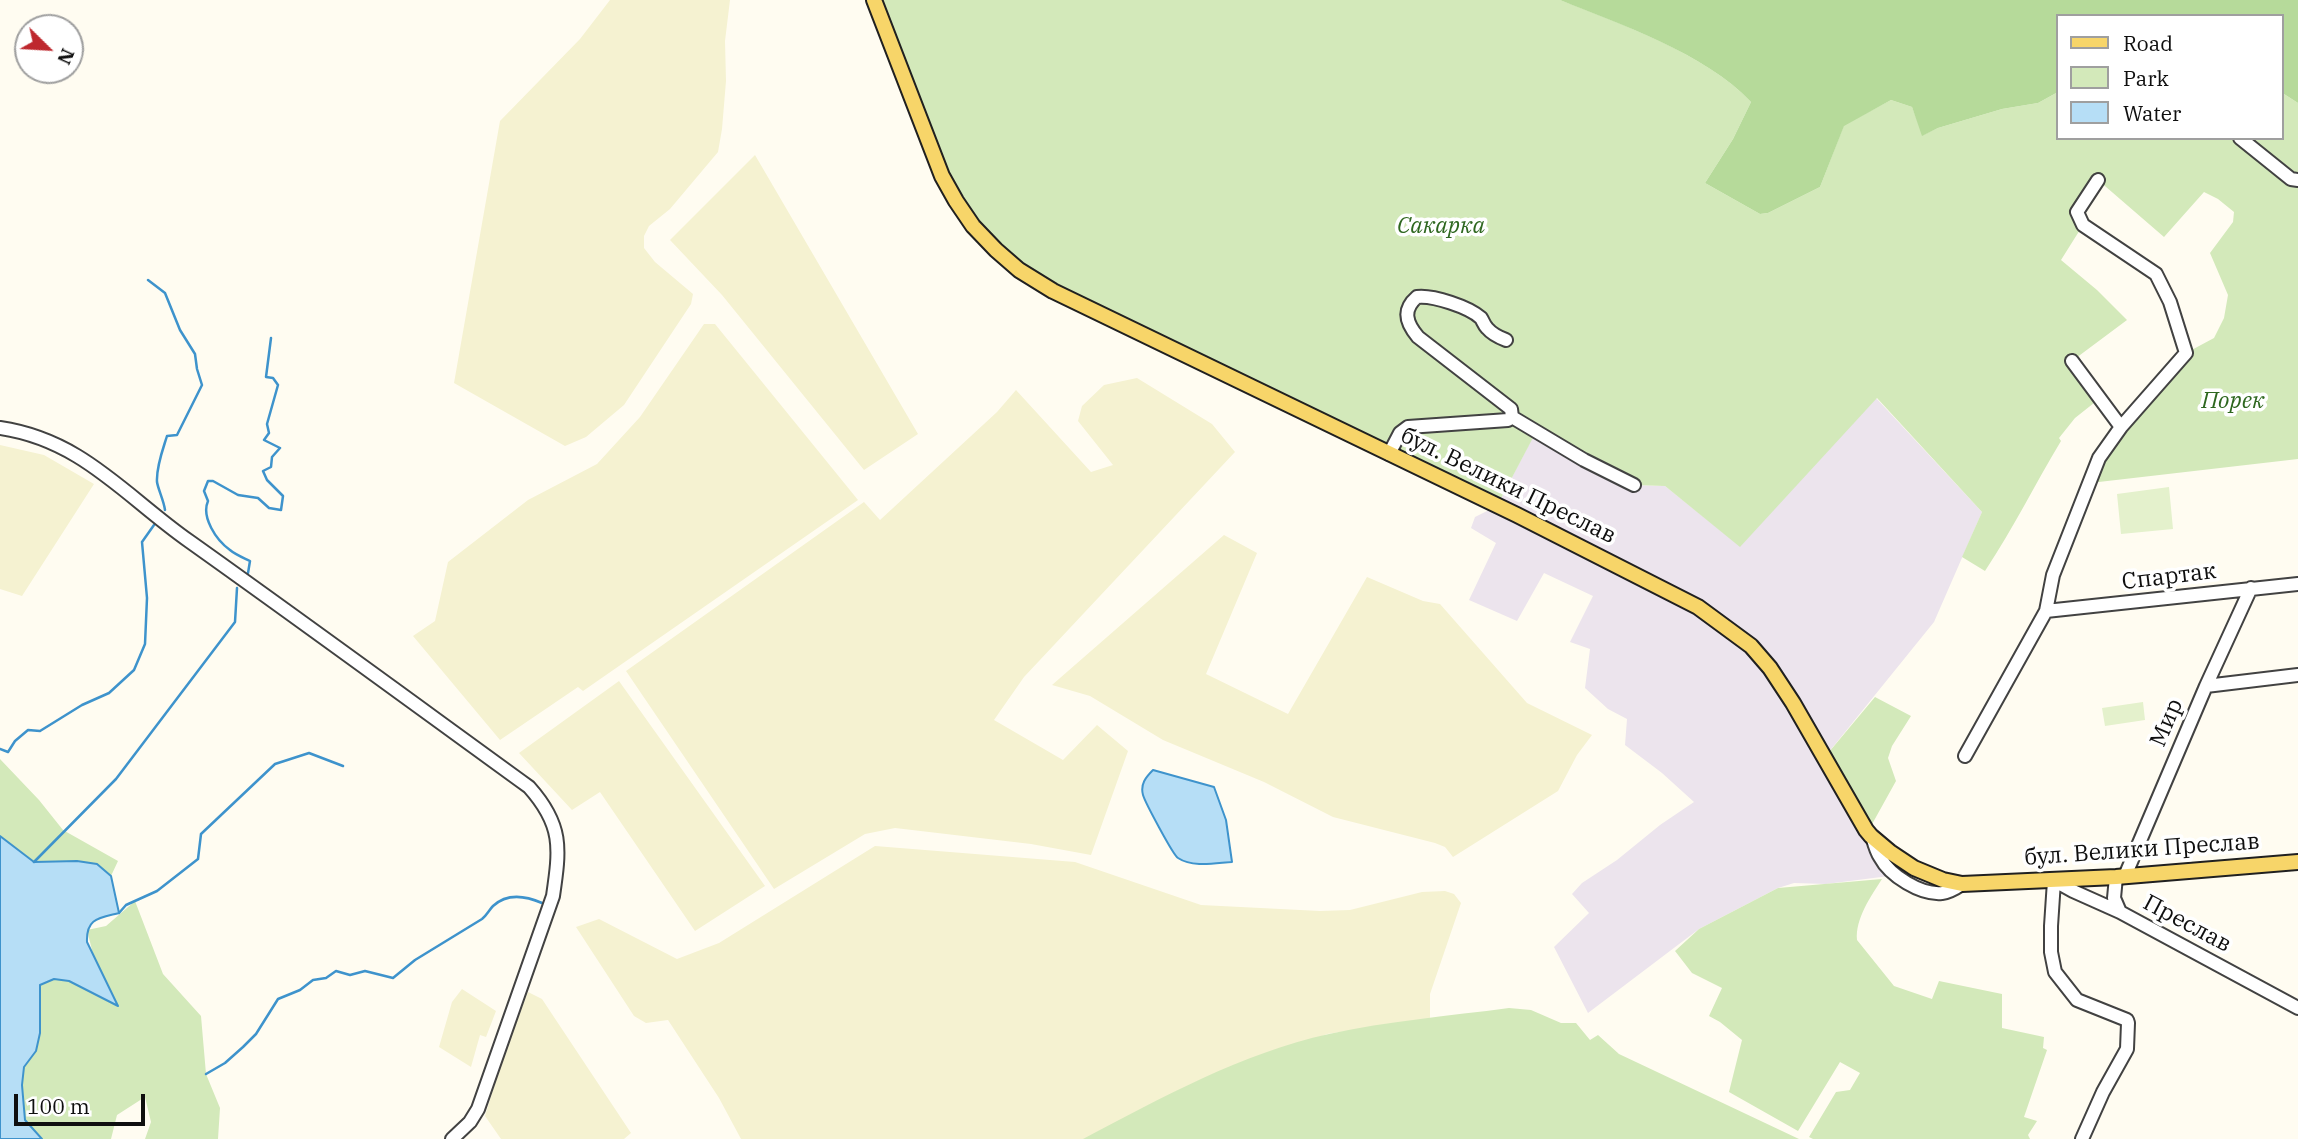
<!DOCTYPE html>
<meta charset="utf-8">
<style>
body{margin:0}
#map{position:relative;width:2298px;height:1139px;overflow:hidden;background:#fffcf1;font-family:"IBM Plex Serif",serif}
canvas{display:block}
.legend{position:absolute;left:2056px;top:14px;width:228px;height:126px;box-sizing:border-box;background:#fff;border:2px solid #9f9f9f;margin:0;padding:9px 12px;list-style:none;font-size:21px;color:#0f0f0f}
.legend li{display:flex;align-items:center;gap:14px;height:35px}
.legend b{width:35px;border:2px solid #9f9f9f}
.north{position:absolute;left:14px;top:14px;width:70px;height:70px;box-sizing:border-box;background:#fff;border:2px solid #9f9f9f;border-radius:50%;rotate:114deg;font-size:19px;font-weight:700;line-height:28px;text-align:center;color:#0f0f0f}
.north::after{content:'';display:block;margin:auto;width:24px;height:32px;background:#be282e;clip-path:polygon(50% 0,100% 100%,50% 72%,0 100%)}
.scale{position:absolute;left:14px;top:1094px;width:131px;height:32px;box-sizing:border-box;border:4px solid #0f0f0f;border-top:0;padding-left:9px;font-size:21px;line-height:24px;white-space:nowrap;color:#0f0f0f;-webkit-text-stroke:5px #fff;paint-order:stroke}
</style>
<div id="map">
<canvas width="2298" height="1139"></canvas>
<ul class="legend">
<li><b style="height:9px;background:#f7d569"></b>Road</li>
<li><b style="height:19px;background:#d3e9ba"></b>Park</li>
<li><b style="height:19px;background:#b6def6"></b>Water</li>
</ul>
<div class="north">N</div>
<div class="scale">100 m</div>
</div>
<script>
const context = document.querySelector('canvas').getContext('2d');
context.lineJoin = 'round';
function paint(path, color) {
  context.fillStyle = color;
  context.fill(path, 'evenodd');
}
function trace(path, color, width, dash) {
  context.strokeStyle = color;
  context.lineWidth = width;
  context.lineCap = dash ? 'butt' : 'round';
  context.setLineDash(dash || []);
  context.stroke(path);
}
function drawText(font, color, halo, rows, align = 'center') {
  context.font = font + ' "IBM Plex Serif",serif';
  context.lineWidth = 7;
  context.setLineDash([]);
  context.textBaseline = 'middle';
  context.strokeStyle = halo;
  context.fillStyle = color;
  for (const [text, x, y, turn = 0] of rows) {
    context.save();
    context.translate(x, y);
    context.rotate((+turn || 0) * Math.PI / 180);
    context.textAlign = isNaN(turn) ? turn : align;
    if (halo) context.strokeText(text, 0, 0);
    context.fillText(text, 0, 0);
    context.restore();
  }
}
paint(new Path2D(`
 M1876 398 1982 512 1934 622 1824 758 1897 875 1826 884 1794 883 1778 888 1699 929 1588 1013 1554 947 1589 913 1572 894 1582 883 1617 860 1660 825 1694 802 1662 773 1625 745 1627 719 1608 709 1585 688 1590 649 1570 642 1593 596 1544 573 1517 621 1469 600 1496 543 1471 528 1475 517 1497 506 1536 431 1634 485 1665 486 1740 546Z`), '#ece4ed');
paint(new Path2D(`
 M610 0H730L725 41 726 81 722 129 718 152 670 209 649 226 644 236V248L655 262 693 294 691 304 624 405 586 437 565 446 454 383 500 121 580 39Z
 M755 155 918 434 864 470 722 295 670 240Z
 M704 324H715L858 500 583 691 578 687 500 740 413 636 435 621 448 562 528 500 597 464 640 417Z
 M1137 378 1212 424 1235 452 1024 677 994 720 1063 760 1097 725 1128 751 1091 855 1031 844 895 828 865 834 774 889 626 671 864 502 880 520 997 412 1016 390 1091 472 1113 465 1078 421 1082 406 1104 385Z
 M0 445 44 455 94 484 22 596 0 589Z
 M1224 535 1257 553 1206 674 1288 714 1367 577 1423 601 1440 604 1527 703 1592 735 1577 755 1558 791 1453 857 1445 847 1435 843 1333 817 1264 782 1163 740 1090 696 1052 685Z
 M619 681 765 886 695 931 600 792 572 810 519 753Z
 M875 846 1075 862 1201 905 1320 911 1350 910 1422 892 1445 891 1454 894 1461 903 1430 994V1019L1327 1034 1084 1139H741L719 1098 668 1020 646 1023 634 1016 576 927 599 919 677 959 719 943Z
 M462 989 496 1011 486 1037 480 1035 471 1067 439 1047 452 1002Z
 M528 992 542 999 631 1133 624 1139H501L485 1116 505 1051Z`), '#f5f2d1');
paint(new Path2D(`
 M874 0H1560C1621 24 1706 54 1751 102L1733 139 1705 183 1760 214 1768 213 1820 187 1844 125 1891 100 1912 107 1923 135 1938 128 2002 109 2038 103 2058 92V138H2282V96L2284 94 2298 103V459L2090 483 2099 458 2186 353 2214 338 2224 318 2228 295 2210 253 2233 222 2234 212 2218 199 2204 192 2164 237 2098 180 2077 212 2083 225 2061 260 2097 290 2127 320 2072 361 2099 399 2075 418 2059 438 2061 441C2035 484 2013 529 1985 571L1962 557 1982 512 1877 398 1740 547 1665 486 1634 485 1536 432 1497 506 1019 270 956 201Z
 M1875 697 1911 716 1892 746 1888 758 1896 781 1871 826 1824 758Z
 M0 759 39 800 63 830 118 861 111 876 97 864 77 861 34 862 0 836Z
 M1882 879C1871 896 1855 919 1857 940L1894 986 1932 999 1939 981 2002 994V1028L2044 1037 2043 1048 2047 1050 2024 1117 2037 1121 2028 1135 2030 1139H1813L1809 1137 1836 1092 1850 1090 1860 1073 1840 1062 1798 1131 1729 1092 1742 1040 1720 1022 1709 1016 1722 988 1692 973 1675 951 1699 929 1778 888Z
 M135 901 163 974 201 1016 206 1074 220 1108 218 1139H145L151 1122 145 1097 117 1115 111 1139H42L25 1120 22 1085 24 1067 36 1051 40 1033V984L54 979 69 981 117 1005 94 958 87 930 106 926Z
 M1509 1008 1531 1010 1561 1023H1576L1590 1040 1598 1035 1619 1054 1799 1139H1083C1161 1098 1242 1053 1329 1034 1388 1021 1449 1016 1509 1008Z`), '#d3e9ba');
paint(new Path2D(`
 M1560 0H2298V103L2284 94 2282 96V16H2058V92L2038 103 2002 109 1938 128 1922 136 1912 107 1891 100 1844 126 1820 187 1768 213 1760 214 1705 183 1733 139 1751 102C1705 53 1621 25 1560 0Z`), '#b6da9a');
paint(new Path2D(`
 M2169 487 2173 529 2121 534 2117 494Z
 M2143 702 2145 720 2105 726 2102 708Z`), '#e4f1cc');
const water = new Path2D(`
 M1153 770 1214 787 1226 820 1232 862C1216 863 1193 868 1178 858 1173 855 1145 802 1143 795 1140 784 1146 777 1153 770Z
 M0 836 34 862 77 861 97 864 111 876 119 913C99 918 86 918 87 942L118 1006 69 981 54 979 40 985V1033L36 1051 24 1067 22 1085 25 1120 42 1139H0Z`);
paint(water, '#b6def6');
trace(water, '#3e93cc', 2);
trace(new Path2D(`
 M148 280 165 293 180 330 195 354 197 369 202 385 177 435 167 436C163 449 156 467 157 482 158 489 164 501 165 510
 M248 573 250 561C244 558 236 555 230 550 216 540 201 517 208 501L204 491 208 481H213L238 495 258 498 269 508 281 510 283 496 267 480 263 471 271 467 272 457 280 448 264 440 269 433 267 424 278 385 273 378 266 377 271 338
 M0 749 8 752 15 741 28 730 40 731 82 705 109 693 134 670 145 644 147 598 142 542 154 525
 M34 862 116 779 235 622 237 588
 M119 913 126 905 157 891 198 859 201 834 275 764 309 753 343 766
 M206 1074 225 1063 243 1047 256 1034 278 999 300 990 313 980 326 978 336 971 350 975 365 971 393 978 415 960 482 919C487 915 489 910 493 906 507 893 526 896 542 903`), '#3e93cc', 2.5);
const minor = new Path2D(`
 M2240 138 2291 179 2298 180
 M1506 340C1498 337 1492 334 1487 328 1484 325 1483 321 1481 318 1469 307 1433 295 1417 297 1402 310 1406 323 1418 337L1511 409 1512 417 1584 460 1634 485
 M2072 361 2121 427
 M0 428C82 440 125 496 189 541 303 622 416 705 529 787 563 825 560 848 553 896L478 1109 470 1122 452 1139
 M1389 454 1400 433 1408 427 1508 420 1512 417
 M2046 611 2298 584
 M2206 686 2298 675
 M1965 756 2046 611 2053 575 2099 458 2121 427 2186 353 2170 302 2156 274 2083 225 2077 212 2098 180
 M1872 836C1874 843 1876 851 1880 857 1890 876 1921 895 1942 893 1950 892 1956 888 1962 884
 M2125 876 2206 686 2251 588
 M2116 877 2114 898 2120 912
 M2054 881 2051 926V952L2055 972 2077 1000 2127 1020 2128 1023 2127 1049 2103 1092 2082 1139
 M2055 881 2073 891 2120 912 2298 1008`);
const major = new Path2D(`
 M874 0 942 176 956 201 973 226 996 250 1019 270 1053 291 1517 515 1698 607 1751 646 1770 668 1793 703 1866 830 1871 836 1890 852 1914 868 1943 880 1962 884 2116 877 2298 862`);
trace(minor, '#424242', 16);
trace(major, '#202020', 18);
trace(minor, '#fff', 12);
trace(major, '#f7d569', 14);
drawText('italic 23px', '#2e671f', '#fff', [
 ["Сакарка",1441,226],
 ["Порек",2233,401]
]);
drawText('23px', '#0f0f0f', '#fff', [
 ["бул. Велики Преслав",1508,486,26],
 ["Спартак",2169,577,-7],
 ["Мир",2167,723,-67],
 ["бул. Велики Преслав",2142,850,-4],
 ["Преслав",2187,924,28]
]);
</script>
